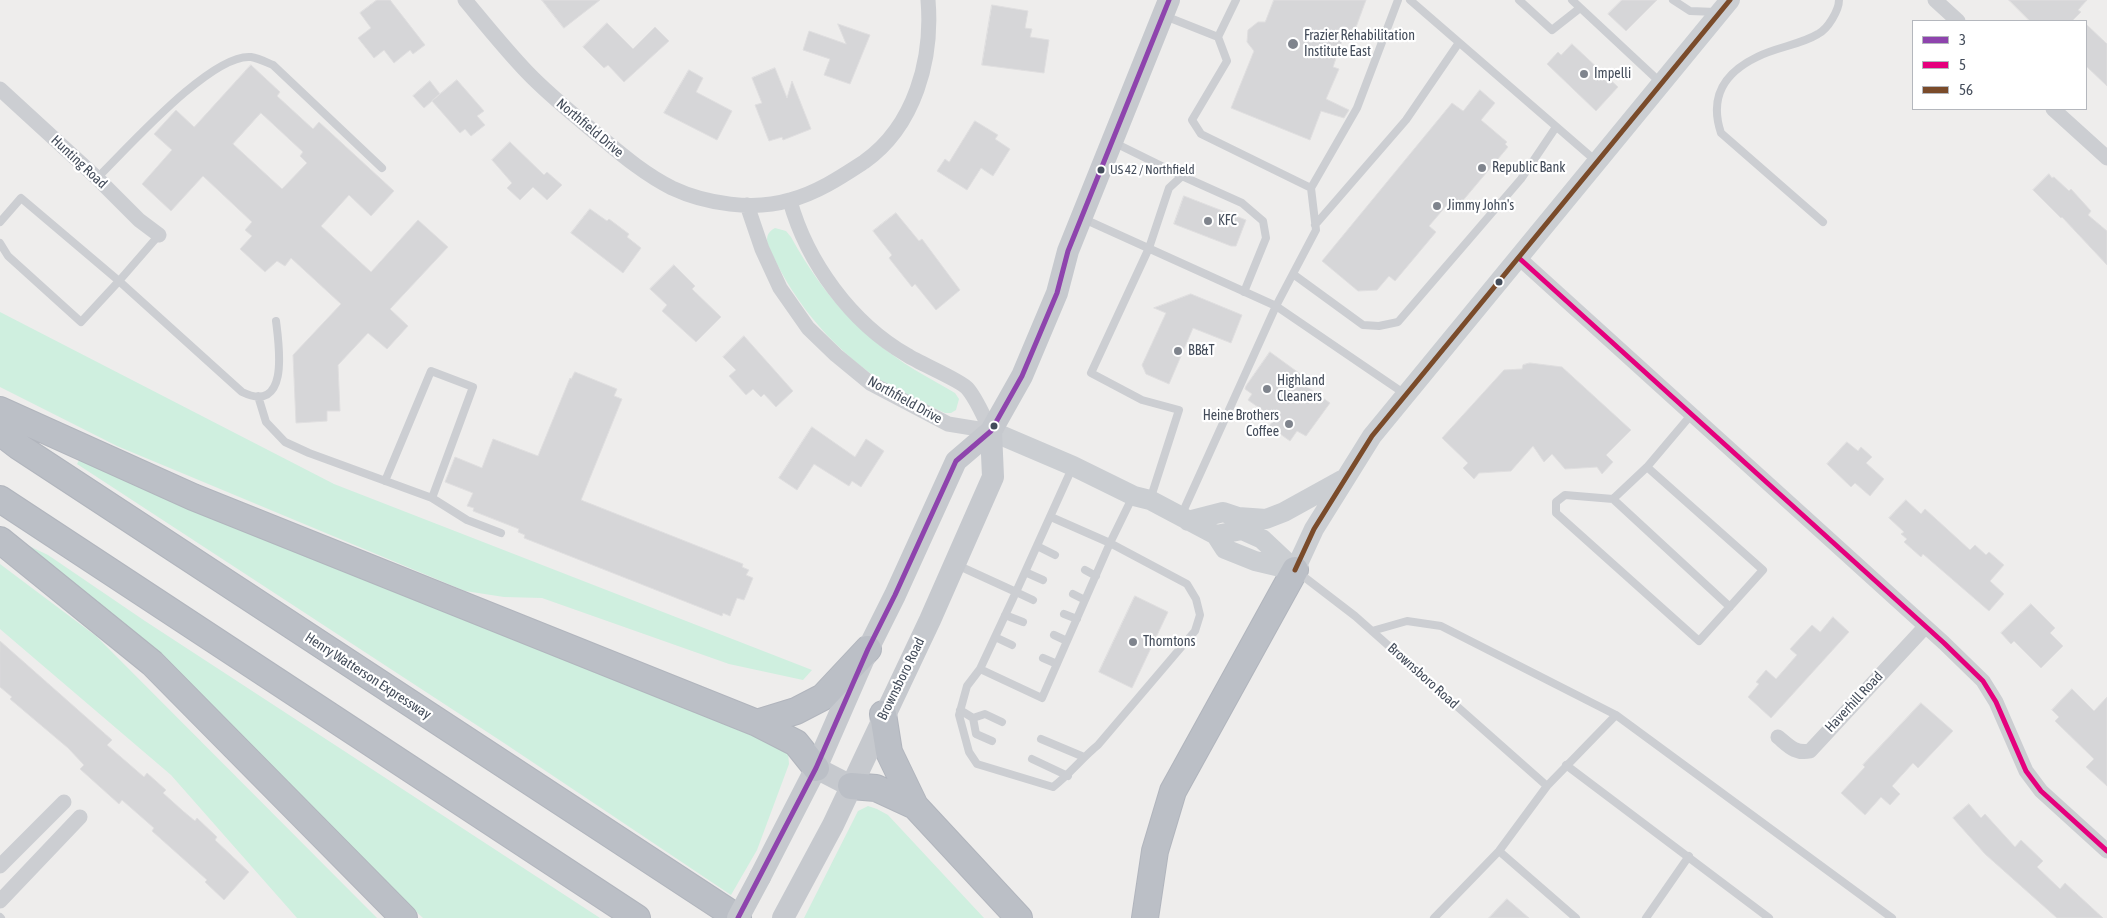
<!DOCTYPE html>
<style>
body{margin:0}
#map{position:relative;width:2107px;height:918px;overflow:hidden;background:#eeedec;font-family:"Asap Condensed",sans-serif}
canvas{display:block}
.legend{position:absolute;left:1912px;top:20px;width:175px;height:90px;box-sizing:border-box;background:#fff;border:1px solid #b4b7bd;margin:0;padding:6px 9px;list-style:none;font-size:15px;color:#434c5a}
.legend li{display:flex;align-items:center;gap:10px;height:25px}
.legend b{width:25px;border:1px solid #b4b7bd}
</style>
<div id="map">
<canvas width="2107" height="918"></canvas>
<ul class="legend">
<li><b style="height:6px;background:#8e44ad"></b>3</li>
<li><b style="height:6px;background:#e5007d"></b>5</li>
<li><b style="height:6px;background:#7a4b2a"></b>56</li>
</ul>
</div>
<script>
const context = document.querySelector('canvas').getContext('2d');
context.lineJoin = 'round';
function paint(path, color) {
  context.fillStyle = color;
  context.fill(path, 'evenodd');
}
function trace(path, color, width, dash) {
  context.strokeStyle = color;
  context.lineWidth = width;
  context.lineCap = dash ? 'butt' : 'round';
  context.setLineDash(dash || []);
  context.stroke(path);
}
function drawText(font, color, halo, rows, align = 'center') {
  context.font = font + ' "Asap Condensed",sans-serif';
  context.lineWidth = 4.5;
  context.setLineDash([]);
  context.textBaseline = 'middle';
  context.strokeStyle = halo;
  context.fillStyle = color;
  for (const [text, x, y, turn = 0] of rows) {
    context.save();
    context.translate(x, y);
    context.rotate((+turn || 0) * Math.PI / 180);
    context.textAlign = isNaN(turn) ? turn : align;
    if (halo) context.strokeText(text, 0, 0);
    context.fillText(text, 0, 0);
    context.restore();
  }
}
paint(new Path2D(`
 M775 228 786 231 791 237C823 295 859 335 915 370 928 378 942 385 955 393L959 399 956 410 951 413H945C930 406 914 400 900 392 846 362 802 315 775 260 770 249 760 236 775 228Z
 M0 312 334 484 812 670 803 680 729 664 542 598 504 597 465 591 117 446 0 387Z
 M80 458 776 741 788 752 789 764 757 850 731 895 504 743 77 464Z
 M25 544 48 555 145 621 600 918H423Z
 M0 564 96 636 377 918H297L171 775 0 629Z
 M868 806 877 809 888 815 984 918H804L858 811Z`), '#cfefdf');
const building = new Path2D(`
 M377 0H390L425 45 413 54 410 50 394 63 384 50 374 58 358 38 371 28 360 13Z
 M542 0H600L564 28Z
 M1274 0H1366L1352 38 1344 35 1333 67 1339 69 1326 99 1349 110 1344 118 1321 111 1310 140 1231 108 1254 51 1247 42 1248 30 1258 22H1265Z
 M1622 0H1657L1626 31 1608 14Z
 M2009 0H2087L2078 10 2081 12 2072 21H2030Z
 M992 5 1028 11 1025 28 1032 29 1030 37 1049 40 1044 73 982 65Z
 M607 23 633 49 655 27 669 41 624 82 608 65 604 68 583 47Z
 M838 24 870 35 850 84 824 75 830 59 803 50 809 31 846 44Z
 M2086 24 2107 44V86L2086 66Z
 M1572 44 1618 87 1596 111 1547 64 1558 52 1561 55Z
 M251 65 280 92 277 96 313 129 319 122 394 191 371 216 349 195 321 226 371 272 418 220 448 247 390 309 408 326 387 349 368 333 338 365 340 411H327V421L296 423 293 355 341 304 291 258 285 266 277 261 265 272 240 249 252 236 245 230 252 222 203 176 171 211 142 184 172 150 154 134 176 110 194 127ZM261 113 303 152 300 156 307 163 282 189 233 144Z
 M775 68 787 98 792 81 811 129 783 140 782 137 769 141 755 105 762 103 752 78Z
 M689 70 703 78 696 92 732 111 717 140 664 113Z
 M457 80 484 111 477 116 485 125 471 136 465 129 460 133 432 101Z
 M430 81 440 94 424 108 413 96Z
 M1480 90 1495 103 1481 120 1507 142 1505 144 1508 147 1460 204 1453 198 1429 226 1436 232 1395 281 1389 276 1377 290 1358 291 1322 261 1452 103 1463 111Z
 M975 121 998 135 995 139 1010 149 993 176 981 168 967 190 937 171 945 159 949 162Z
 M510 142 544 175 547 172 562 185 547 200 533 187 520 200 507 188 512 183 492 160Z
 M2049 174 2052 178 2054 177 2069 191 2071 189 2091 211 2088 215 2107 231V265L2062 217 2061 218 2033 190Z
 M1184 196 1246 220 1236 246H1231L1174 224Z
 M590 209 607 221 609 219 629 234 627 237 641 248 623 273 571 233Z
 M896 213 919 241 922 239 960 290 936 310 915 284 912 287 889 258 892 255 873 231Z
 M674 265 695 286 692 289 721 317 696 342 662 311 667 305 650 289Z
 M1191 294 1242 315 1231 343 1193 328 1169 384 1146 374 1142 365 1166 313 1154 308Z
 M744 336 793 391 776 407 764 394 761 397 753 389 746 395 729 376 736 370 723 357Z
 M1270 352 1303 376 1299 381 1330 403 1306 436 1297 431 1290 441 1269 426 1275 419 1248 400 1252 394 1245 389 1246 386Z
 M1530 363 1562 367 1631 430 1606 455 1613 462 1602 474 1597 467 1565 469 1552 454 1544 462 1533 446 1511 471 1479 473 1474 479 1463 468 1468 463 1442 438 1504 370 1522 369 1523 365Z
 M575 372 617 389 614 396 622 399 581 500 743 564 742 567 749 570 746 575 753 578 744 600 737 598 730 616 723 613 722 616 524 538 525 535 518 532 519 529 473 511 474 508 467 506 473 493 445 482 455 457 482 468 493 439 538 456 570 378 571 379Z
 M812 427 855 457 866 439 884 451 861 487 852 481 849 486 814 464 797 490 779 478Z
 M1847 442 1858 451 1861 447 1872 457 1866 463 1884 479 1870 496 1855 483 1851 487 1827 464Z
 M1906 500 1921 514 1925 509 1970 550 1975 545 1986 555 1989 552 2004 565 1990 581 2004 594 1989 611 1923 554 1921 557 1904 542 1907 539 1901 534 1904 532 1889 518Z
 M1135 596 1168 612 1132 688 1099 672Z
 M2031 604 2055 628 2050 633 2063 646 2041 668 2014 641 2011 644 2001 633Z
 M1833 617 1849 632 1771 718 1748 697 1759 684 1756 682 1766 670 1776 679 1797 655 1790 649 1812 625 1820 632Z
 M0 641 112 740 107 745 144 777 147 773 166 790 163 793 183 811 195 821 197 818 217 837 215 840 249 872 224 900 205 882 207 880 152 831 154 828 122 800 119 804 80 769 84 765 68 748 10 699 12 697 0 687Z
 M2072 689 2094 711 2107 697V786L2086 767 2094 759 2055 721 2059 717 2052 710Z
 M1921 703 1953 731 1918 768 1913 763 1892 786 1900 794 1890 805 1881 797 1865 815 1841 793 1865 767 1863 765Z
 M1969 804 1981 818 1985 814 2015 847 2021 840 2043 861 2037 867 2060 889 2065 883 2103 918H2057L1985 854 1953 818Z
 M1507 899 1529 918H1489Z`);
paint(building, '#d6d6d8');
trace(building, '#dfdedf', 1);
const highway = new Path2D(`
 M0 410 193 497 757 723 796 743 816 768
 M0 432 18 446 738 918
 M0 499 637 918
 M0 540 152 663 404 918
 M883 714 889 752 915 806 1019 918
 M757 723 796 711 823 697 868 649
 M851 786 876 788 915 806
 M1145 918 1155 851 1173 791 1295 570`);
trace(highway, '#b1b5bd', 28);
trace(new Path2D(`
 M1236 0 1218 37 1227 61 1192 120 1201 134 1311 188 1316 230 1276 306 1405 394
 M1410 0 1596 161
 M1519 0 1552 30 1580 8
 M1572 0 1661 83
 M1673 0 1690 11 1716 12
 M1165 16 1218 37
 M1115 143 1182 176
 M97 178C126 150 211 53 251 57 258 58 266 62 273 65L382 168
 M1311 188 1357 108 1398 0
 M1084 219 1276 306 1181 516
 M0 222 21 198 119 281 159 235
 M1823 222 1721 133C1709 97 1724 73 1757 57 1776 47 1800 45 1818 34 1828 29 1839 10 1839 0
 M1315 225 1406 120 1458 44
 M0 243 8 256 81 322 119 281 242 392C290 415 279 345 276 321
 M1293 274 1363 325 1379 326 1398 322 1521 179 1556 127
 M258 396 266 422 285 442 309 453 432 498 467 520 501 533
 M1647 467 1763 570 1699 641 1556 513V502L1565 495 1613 499 1647 467 1691 415
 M385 481 431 371 473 387 432 498
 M1613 499 1730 607
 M1150 500 1179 410 1142 400 1091 373 1149 248 1169 188 1182 176 1242 203 1263 221 1266 238 1244 292
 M1037 546 1055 555
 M957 565 1016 592 980 669 1042 698 1110 543 1133 496
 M1085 570 1096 576
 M1025 572 1043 580
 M1299 573 1355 616 1547 786
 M1073 594 1085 600
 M1033 600 1016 592 1073 466
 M1064 614 1077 619
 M1005 615 1023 622
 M1372 631 1407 621 1441 626 1616 715
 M1054 635 1067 641
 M995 637 1012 645
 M1043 658 1057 664
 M980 669 967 686 959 715 969 752 977 764 1053 787C1070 774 1082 758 1098 745L1195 631 1200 615 1196 599 1187 584 1110 543 1051 517
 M960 710 973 718 976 734 992 741
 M973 718 985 714 1002 722
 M1041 739 1084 757
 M1032 759 1068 776
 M1566 765 1769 918
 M1499 851 1576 918
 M0 917 1 918
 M1434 918 1499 851 1547 786 1616 715 1892 918
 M1646 918 1689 856`), '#ccced2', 8);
trace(new Path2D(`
 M465 0C485 24 505 49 527 72 549 95 574 115 598 135 621 154 644 174 672 188 706 204 754 211 790 200 817 193 841 177 864 162 915 126 933 59 928 0
 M1935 0 1958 21
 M0 89 97 178 139 220 159 235
 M2053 109 2107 158
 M790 201C807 262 851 323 907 355 919 363 960 380 967 388 977 399 984 418 991 431
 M747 205 762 249 780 288 808 328 836 355 870 383 948 424 991 431
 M1519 258 1944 643 1983 681 1996 702 2026 771 2041 791 2107 851
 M1778 737C1789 746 1795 754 1810 751L1925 627
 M0 866 64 802
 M0 901 80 817`), '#ccced2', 15);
trace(new Path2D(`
 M991 431 1073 466 1134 496 1150 500 1216 535 1242 530 1262 539 1295 570
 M1188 521 1223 512 1238 517 1266 519 1284 512 1342 480
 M1216 535 1225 549 1255 561 1293 570
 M1295 570 1314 529 1372 436 1730 0`), '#cbced2', 20);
trace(new Path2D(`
 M816 768 851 786
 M760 877 816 768 868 649 895 595 956 461 991 431 1022 376 1057 293 1068 251 1169 0
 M783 918 833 825 930 620 978 511 993 477 991 431`), '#c6c9ce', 22);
trace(highway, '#bbbfc6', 26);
trace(new Path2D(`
 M738 918 760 877`), '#c6c9ce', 22);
trace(new Path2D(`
 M738 918 816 768 868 649 895 595 956 461 991 431 1022 376 1057 293 1068 251 1169 0`), '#8e44ad', 5);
trace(new Path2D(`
 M1519 258 1944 643 1983 681 1996 702 2026 771 2041 791 2107 851`), '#e5007d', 5);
trace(new Path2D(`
 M1295 570 1314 529 1372 436 1730 0`), '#7a4b2a', 5);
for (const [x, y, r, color] of [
 [1293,44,6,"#7f848d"],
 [1584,74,5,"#7f848d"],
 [1482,168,5,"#7f848d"],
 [1101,170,4.5,"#434c5a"],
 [1437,206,5,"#7f848d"],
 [1208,221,5,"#7f848d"],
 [1499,282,4.5,"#434c5a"],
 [1178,351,5,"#7f848d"],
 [1267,389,5,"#7f848d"],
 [1289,424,5,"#7f848d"],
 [994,426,4.5,"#434c5a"],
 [1133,642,5,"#7f848d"]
]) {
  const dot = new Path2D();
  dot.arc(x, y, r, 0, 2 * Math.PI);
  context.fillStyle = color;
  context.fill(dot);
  trace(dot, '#fff', 2);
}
drawText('13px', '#434c5a', '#fff', [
 ["US 42 / Northfield",1110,170]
], 'left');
drawText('14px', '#434c5a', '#fff', [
 ["Frazier Rehabilitation",1304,36],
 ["Institute East",1304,52],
 ["Impelli",1594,74],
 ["Republic Bank",1492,168],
 ["Jimmy John's",1447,206],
 ["KFC",1218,221],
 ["BB&T",1188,351],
 ["Highland",1277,381],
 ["Cleaners",1277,397],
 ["Heine Brothers",1279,416,"right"],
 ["Coffee",1279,432,"right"],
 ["Thorntons",1143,642]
], 'left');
drawText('14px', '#434c5a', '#fff', [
 ["Northfield Drive",590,128,40],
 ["Hunting Road",79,162,43],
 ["Northfield Drive",905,400,29],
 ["Henry Watterson Expressway",368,676,33],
 ["Brownsboro Road",1423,676,42],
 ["Brownsboro Road",901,679,-64],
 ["Haverhill Road",1854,702,-47]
]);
</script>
